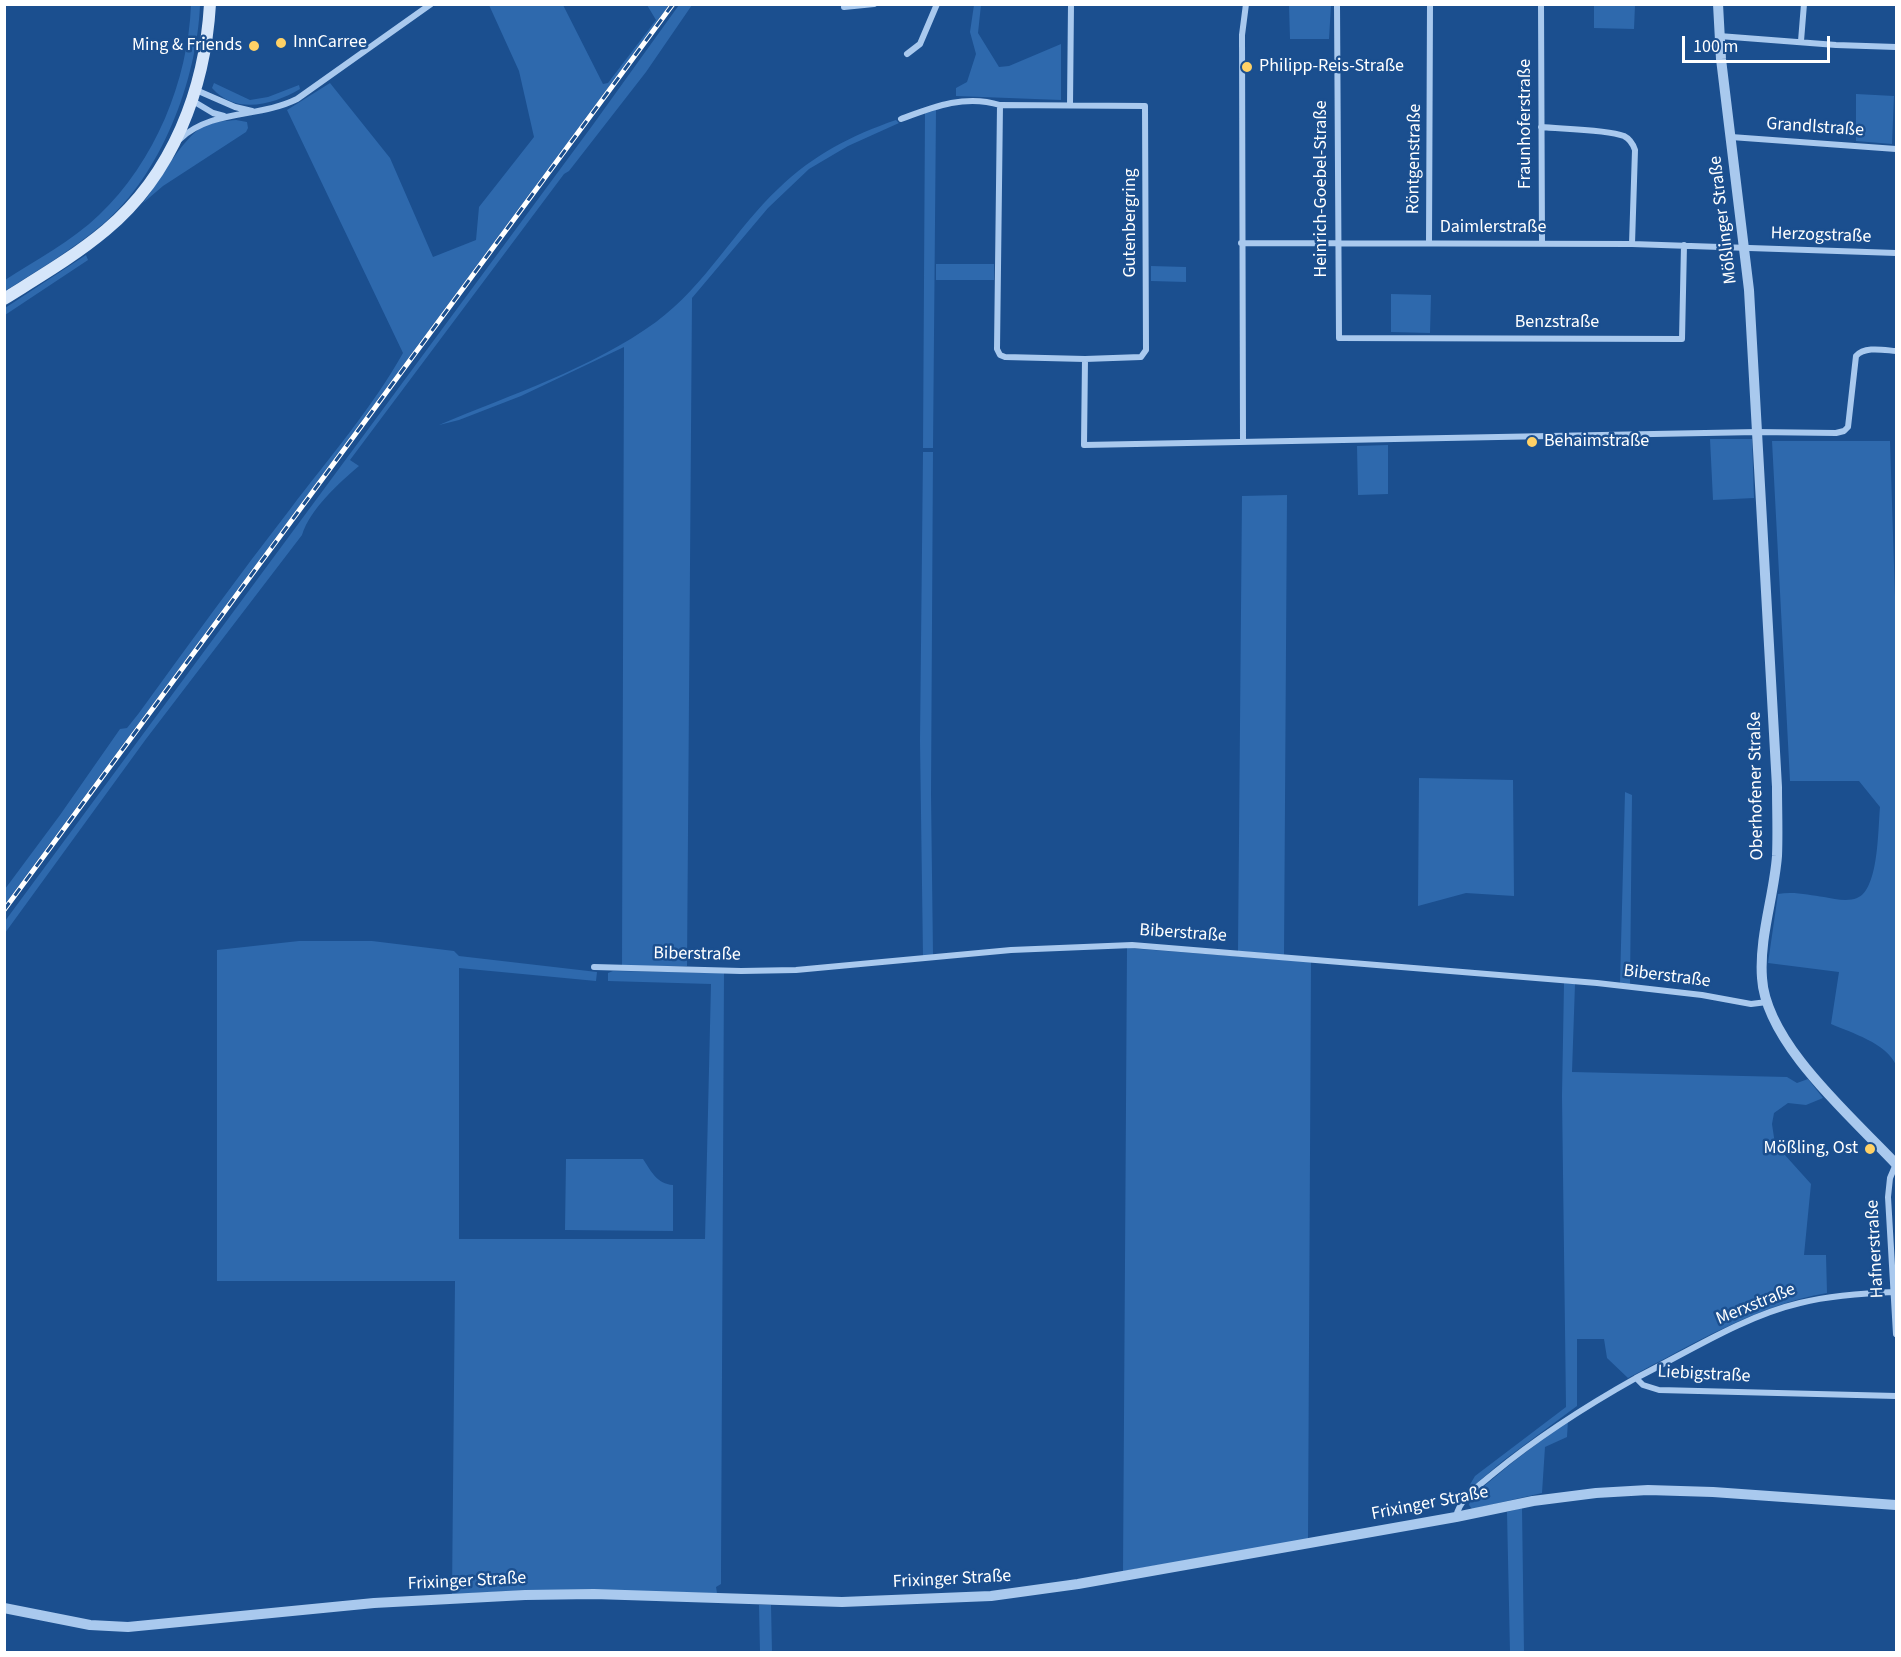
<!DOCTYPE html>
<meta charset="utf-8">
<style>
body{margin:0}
#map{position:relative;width:1901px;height:1657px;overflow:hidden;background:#1b4f8f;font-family:"Source Sans 3",sans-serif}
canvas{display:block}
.frame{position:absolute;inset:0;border:6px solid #fff;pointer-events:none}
.scale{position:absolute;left:1682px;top:36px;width:148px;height:27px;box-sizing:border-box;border:3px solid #fff;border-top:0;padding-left:8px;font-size:18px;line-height:21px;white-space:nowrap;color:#fff;-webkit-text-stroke:4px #1b4f8f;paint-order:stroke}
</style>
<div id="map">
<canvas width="1901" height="1657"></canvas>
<div class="frame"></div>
<div class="scale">100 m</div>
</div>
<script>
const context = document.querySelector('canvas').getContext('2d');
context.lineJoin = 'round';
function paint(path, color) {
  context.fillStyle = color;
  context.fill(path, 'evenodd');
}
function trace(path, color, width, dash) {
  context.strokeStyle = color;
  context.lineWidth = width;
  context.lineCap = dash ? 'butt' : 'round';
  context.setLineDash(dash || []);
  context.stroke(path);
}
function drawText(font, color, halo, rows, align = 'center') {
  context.font = font + ' "Source Sans 3",sans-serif';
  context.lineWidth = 5;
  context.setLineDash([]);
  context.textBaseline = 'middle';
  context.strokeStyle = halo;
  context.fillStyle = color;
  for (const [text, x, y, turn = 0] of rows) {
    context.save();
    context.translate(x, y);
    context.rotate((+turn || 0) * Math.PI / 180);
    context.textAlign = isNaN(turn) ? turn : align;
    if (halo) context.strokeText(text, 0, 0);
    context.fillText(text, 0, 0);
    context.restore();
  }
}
paint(new Path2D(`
 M191 5H200C197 80 161 175 103 224 72 250 38 270 5 291V280C36 260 72 241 99 215 155 162 188 81 191 5Z
 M489 5H563L603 84 608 83 656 20 647 5H669L5 904V889L60 815 120 729 127 728 139 713C189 644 239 575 291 508 329 458 372 408 403 353L287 110 330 83 390 158 433 257 476 240 479 207 534 137 519 71Z
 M679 5H692L646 72 569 171 564 174 350 460 359 466C339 483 310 509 302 535L146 739 5 933V921L592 126Z
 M974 5H981L978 33 999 67 1009 66 1061 44V100L956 96V88L967 82 976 54 970 32Z
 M1289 5H1331L1329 39H1290Z
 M1594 5H1635L1634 29 1594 28Z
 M214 83 250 100 268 97 299 85 300 89C273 105 236 115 212 88Z
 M1856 94 1894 96 1892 144 1856 141Z
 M936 109 933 448H923L925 112Z
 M236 120 247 122 248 128 246 132 163 186 143 203C158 183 186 131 208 124 217 121 227 121 236 120Z
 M896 120 899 123 848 146 809 169 768 208 692 298 687 966H622L624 347 521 396 459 420 439 425C512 394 591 369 656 322 706 285 735 229 779 188 813 155 852 135 896 120Z
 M86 255 88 260 5 315V308Z
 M936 264H994V280H936Z
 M1151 266 1186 267V282L1151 281Z
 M1391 294 1431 295 1430 333 1391 332Z
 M1710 439H1752L1754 498 1713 500Z
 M1772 441H1890L1896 628V1065C1886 1043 1852 1033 1831 1024L1839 972 1768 963 1778 894C1793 891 1810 895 1824 897 1835 899 1847 902 1857 898 1879 890 1878 828 1880 807L1859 781H1790Z
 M1388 445V494L1358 495 1357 446Z
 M923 452H933L931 794 933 955 923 957 920 741Z
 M1287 495 1284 955 1238 951 1242 496Z
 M1419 778 1513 780 1514 896 1466 893 1418 906Z
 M1625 792 1632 795 1630 985 1620 983Z
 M299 941H372L454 951 459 956 597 972 596 981 459 968V1239H705L711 984 608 981V973L613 971 724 973 721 1572V1584L716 1587 717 1593 534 1590 452 1594 455 1281H217V950Z
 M1127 948 1311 962 1308 1540 1123 1571Z
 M1564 983 1575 984 1572 1072 1787 1077 1797 1083 1808 1079 1823 1098 1806 1105 1788 1103 1774 1113 1772 1124 1775 1144 1811 1184 1804 1255H1826L1827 1293C1756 1305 1692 1345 1628 1378L1607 1358 1604 1339H1577V1406L1504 1460 1465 1493 1475 1476 1566 1407 1562 1096Z
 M566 1159H643C651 1171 657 1184 673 1185V1231L565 1230Z
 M1568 1420 1567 1437 1545 1447 1542 1493 1472 1509 1469 1505 1471 1497 1513 1462Z
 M1522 1508 1524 1652H1510L1507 1512Z
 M759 1605H771L772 1652H760Z`), '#2e69ad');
trace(new Path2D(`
 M1337 4 1339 338 1682 339 1684 245
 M1541 4 1542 243
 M844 7 874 4
 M1719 36 1836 45 1896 47
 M1801 41 1804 4
 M907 54 920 44 937 4
 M196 90 235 107 252 111
 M193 101 213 113 224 116
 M1070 105 1071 4
 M901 119C933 107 965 94 1000 105
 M1541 127C1562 129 1605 129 1624 136 1630 139 1633 144 1635 150L1632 244
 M1731 137 1896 149
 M180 139C212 109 259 118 297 99L431 4
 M1241 243 1632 244 1896 253
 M1429 243 1430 4
 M1085 359 1005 357 1000 355 997 349 1000 105 1145 106 1146 350 1141 357 1085 359 1084 445 1757 432 1836 433 1844 431 1848 427 1856 356C1865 346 1883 350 1896 351
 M1243 441 1242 35 1246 4
 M594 967 741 971 796 970 1011 950 1132 945 1597 983 1702 995 1751 1004 1767 1002
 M1896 1164 1890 1178 1888 1197 1896 1334
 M1636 1378C1688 1352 1744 1316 1800 1303 1832 1295 1864 1293 1896 1292
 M1456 1517C1460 1497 1480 1485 1494 1473 1539 1436 1586 1406 1636 1378L1643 1385 1659 1390 1896 1396`), '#a9c9ee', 6);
trace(new Path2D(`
 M1718 4 1721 59 1749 290 1777 787C1777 810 1778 833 1777 856 1774 896 1759 937 1762 978 1766 1044 1853 1118 1896 1164
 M4 1608 90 1625 128 1627 374 1603 525 1595 594 1594 842 1602 991 1596 1078 1584 1456 1517 1533 1501 1596 1493 1648 1490 1713 1492 1896 1505`), '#a9c9ee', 10);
trace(new Path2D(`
 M4 299C39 277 75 256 106 230 173 174 205 89 210 4`), '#d6e6fa', 12);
const rail = new Path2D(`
 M4 910 673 4`);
trace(rail, '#fff', 5);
trace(rail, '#1b4f8f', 3, [9]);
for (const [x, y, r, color] of [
 [281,43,6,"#ffd166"],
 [254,46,6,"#ffd166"],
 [1247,67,6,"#ffd166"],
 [1532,442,6,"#ffd166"],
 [1870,1149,6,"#ffd166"]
]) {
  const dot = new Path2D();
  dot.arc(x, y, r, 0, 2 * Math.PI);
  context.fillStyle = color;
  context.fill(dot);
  trace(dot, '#1b4f8f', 2);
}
drawText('18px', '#fff', '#1b4f8f', [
 ["InnCarree",293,43],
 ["Ming & Friends",242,46,"right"],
 ["Philipp-Reis-Straße",1259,67],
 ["Behaimstraße",1544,442],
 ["Mößling, Ost",1858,1149,"right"]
], 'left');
drawText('18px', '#fff', '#1b4f8f', [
 ["Fraunhoferstraße",1526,124,-90],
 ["Grandlstraße",1815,128,4],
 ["Röntgenstraße",1415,159,-89],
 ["Heinrich-Goebel-Straße",1322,189,-90],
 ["Mößlinger Straße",1724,220,-97],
 ["Gutenbergring",1131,223,-90],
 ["Daimlerstraße",1493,228],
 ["Herzogstraße",1821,236,2],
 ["Benzstraße",1557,323],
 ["Oberhofener Straße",1757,786,-91],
 ["Biberstraße",1183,934,4],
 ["Biberstraße",697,955,1],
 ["Biberstraße",1667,977,7],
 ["Hafnerstraße",1876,1249,-93],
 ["Merxstraße",1756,1305,-22],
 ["Liebigstraße",1704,1375,3],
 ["Frixinger Straße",1430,1504,-11],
 ["Frixinger Straße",952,1580,-3],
 ["Frixinger Straße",467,1582,-3]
]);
</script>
